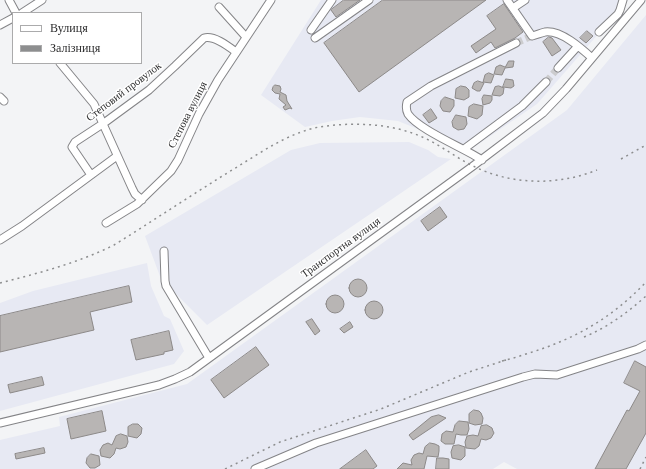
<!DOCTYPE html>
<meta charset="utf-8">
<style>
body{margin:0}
#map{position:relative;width:646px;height:469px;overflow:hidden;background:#f3f4f6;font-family:Georgia,serif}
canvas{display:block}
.legend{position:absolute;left:12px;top:12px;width:130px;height:52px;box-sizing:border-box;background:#fff;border:1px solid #ababac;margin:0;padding:5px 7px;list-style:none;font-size:12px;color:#2e2e2f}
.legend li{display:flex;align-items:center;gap:8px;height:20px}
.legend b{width:20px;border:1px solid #ababac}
</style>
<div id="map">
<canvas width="646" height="469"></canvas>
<ul class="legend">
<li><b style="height:5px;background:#fff"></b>Вулиця</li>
<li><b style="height:5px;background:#8d8e8f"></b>Залізниця</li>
</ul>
</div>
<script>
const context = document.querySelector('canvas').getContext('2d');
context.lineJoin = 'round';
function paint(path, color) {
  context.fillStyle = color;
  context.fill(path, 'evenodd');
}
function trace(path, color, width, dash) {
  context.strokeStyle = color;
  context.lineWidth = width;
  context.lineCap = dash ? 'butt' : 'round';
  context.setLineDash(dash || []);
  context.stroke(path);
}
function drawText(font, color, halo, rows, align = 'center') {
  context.font = font + ' Georgia,serif';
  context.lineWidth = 3;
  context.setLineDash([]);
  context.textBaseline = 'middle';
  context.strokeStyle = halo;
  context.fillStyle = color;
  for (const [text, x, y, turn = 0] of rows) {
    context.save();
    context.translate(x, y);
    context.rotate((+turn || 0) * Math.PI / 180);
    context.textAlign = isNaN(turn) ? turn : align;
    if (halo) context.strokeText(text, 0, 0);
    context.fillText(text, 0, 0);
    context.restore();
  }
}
paint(new Path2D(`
 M321 0H628L537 104 464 154 423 131 398 121 360 117 332 121 305 127 261 95Z
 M646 15V469H517L504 462 493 469H0V440L60 426 59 417 187 384 567 110Z
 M409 142 428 150 438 157 451 159 207 325 161 279 145 236 291 150 320 143Z
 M147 263 151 286 164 316 170 319 184 351 174 364 0 411V303L33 291Z`), '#e7e9f3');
const building = new Path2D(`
 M344 0H360L336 17 331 10Z
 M383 0H486L359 92 324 43Z
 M504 4 523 32 515 38 495 48 491 42 476 53 471 46 496 29 487 16Z
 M587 31 593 36 586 43 580 38Z
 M549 37 552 38 561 50 552 56 543 42Z
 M509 61H514L513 67 505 68 502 75 494 74 496 67 500 65 505 67Z
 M489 73 494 75 491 83 483 82 485 75Z
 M506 79 513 80 514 86 511 88 503 87Z
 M478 81 484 83 480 91H477L472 88 474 83Z
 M275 85 280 86 281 89 280 92 286 95 287 101 292 109 290 108 285 110 283 107 286 105 279 99 280 94 275 93 272 90 273 87Z
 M461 86 466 87 469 90V97L464 100 455 98 456 89Z
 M499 86 504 88 503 94 500 96 492 95 495 87Z
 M484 95 492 96V100L490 103 483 105 482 99Z
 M445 97 454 100V106L450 112 443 111 440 106 441 101Z
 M474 104 483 106 482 115 477 119 468 116 469 107Z
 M431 109 437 118 429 123 423 115Z
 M456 115 466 117 467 124 464 129 458 130 453 127 452 122Z
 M440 207 447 217 428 231 421 221Z
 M349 288a9 9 0 1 1 18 0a9 9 0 1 1-18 0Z
 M129 286 132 302 90 312 94 330 0 352V316Z
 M326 304a9 9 0 1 1 18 0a9 9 0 1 1-18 0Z
 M365 310a9 9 0 1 1 18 0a9 9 0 1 1-18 0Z
 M312 319 320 331 315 335 306 322Z
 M350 322 353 327 344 333 340 329Z
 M169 331 173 350 164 352V354L136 360 131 340Z
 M256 347 269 365 224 398 211 380Z
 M635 361 646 367V433L626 469H595L627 410 629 411 640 391 624 383Z
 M42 377 44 385 10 393 8 385Z
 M474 410 479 411 481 413 483 418 482 424 475 425 469 423V414Z
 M102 411 106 431 71 439 67 419Z
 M439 415 446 418 413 440 409 435 431 417Z
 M459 421 468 422 469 429 467 435H461L456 434 454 444H445L441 441 442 434 446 431 453 432 455 425Z
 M133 424H138L142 428 141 434 137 438 128 436V427Z
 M487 425 492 428 493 431 494 433 491 438 486 440 481 439 479 446 475 449 466 448 465 442 467 436 473 435 478 436 481 426Z
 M121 434 127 436 128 442 126 447 120 449 116 448 114 454 110 458 101 456 100 450 103 445 108 443 112 445 116 436Z
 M430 443 435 444 439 446V451L438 457 427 456 424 469H397L403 463 412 465 411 460 414 455 419 453 423 454 425 447Z
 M459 445 465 447V456L461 460 452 458 451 452 453 446Z
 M44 448 45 453 16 459 15 454Z
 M366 450 377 466 373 469H340Z
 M91 454 99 456 100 465 95 468H90L86 463 87 458Z
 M437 458H443L449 459V469H436Z`);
paint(building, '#b8b5b4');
trace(building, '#8d8a89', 1);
trace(new Path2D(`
 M516 43 532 36
 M546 82 558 68`), '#ccccce', 7, [7, 3.5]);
const minor = new Path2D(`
 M9 0 16 13
 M507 0 532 36C536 35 541 33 545 32 561 30 581 48 592 58
 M219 7 246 37
 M513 8 525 0
 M22 13 42 0
 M0 25 13 18
 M311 30 332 0
 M599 32 618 14 620 10 623 0
 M315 38 369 0
 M60 63 94 104 132 188 135 194 142 200
 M558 68 578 46
 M0 97 4 101
 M464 149 522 106 546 82
 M482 160C464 148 419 130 408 114 406 110 406 106 407 102L431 86 516 43
 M91 175 72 147 75 142 104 123 149 90 175 66 204 38C214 35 228 46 236 52
 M106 223 137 204 171 171 178 160 199 114 218 80 271 0
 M0 240 22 226 117 156
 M164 251 165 281 166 286 209 358
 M0 423 159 385 175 379 190 372 473 166 543 113 566 89 641 0
 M255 469 316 443 523 377 535 374 557 375 638 349 646 345`);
trace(minor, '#848487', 9);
trace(minor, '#fff', 7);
trace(new Path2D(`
 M621 159 646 145
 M0 283C39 273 78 263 114 245 156 219 196 192 237 167 263 151 289 133 319 127 352 122 389 123 420 136 439 144 455 157 473 166 511 185 557 186 597 170
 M584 337C608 327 627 313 646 296
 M502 361C511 359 520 356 529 353 575 339 612 318 646 282
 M225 469 280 442 381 409 469 372 506 360
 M640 469 646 457`), '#8d8e8f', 1.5, [2, 4]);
drawText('11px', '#2e2e2f', '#fff', [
 ["Степовий провулок",124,92,-37],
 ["Степова вулиця",188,115,-63],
 ["Транспортна вулиця",341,248,-36]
]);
</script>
